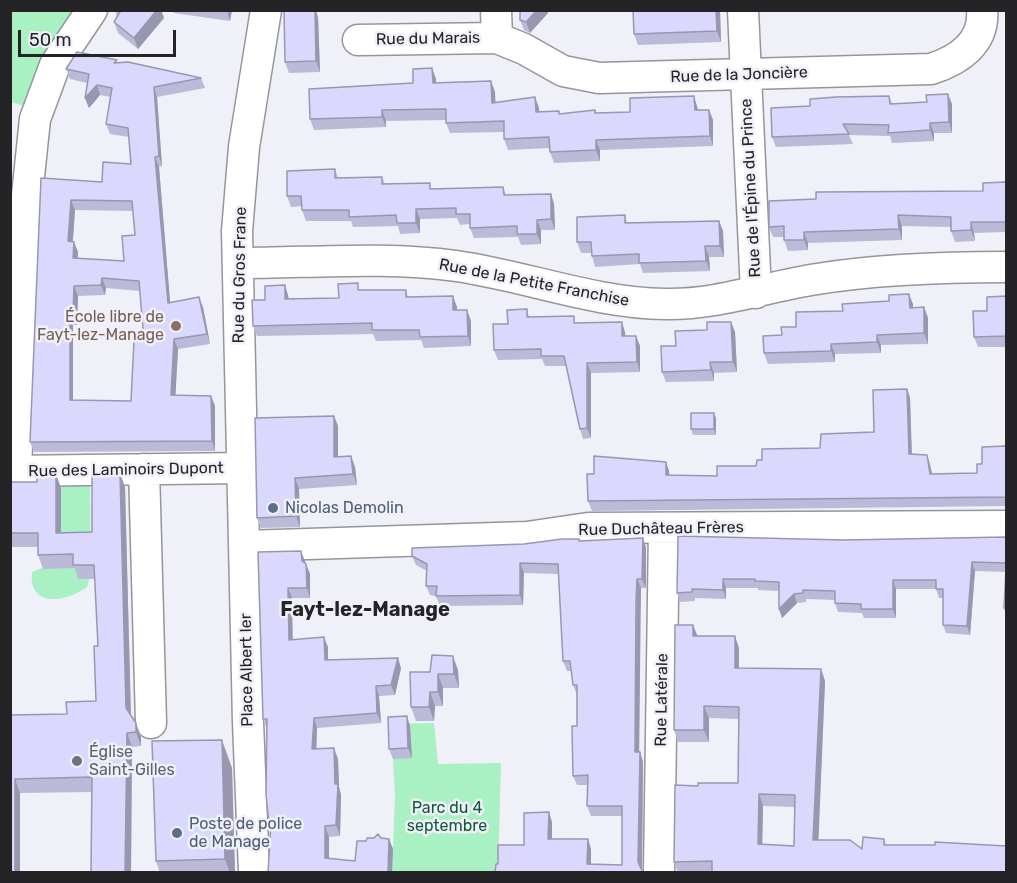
<!DOCTYPE html>
<meta charset="utf-8">
<style>
body{margin:0}
#map{position:relative;width:1017px;height:883px;overflow:hidden;background:#f0f0f8;font-family:Rubik,sans-serif}
canvas{display:block}
.frame{position:absolute;inset:0;border:12px solid #242427;pointer-events:none}
.scale{position:absolute;left:18px;top:30px;width:158px;height:27px;box-sizing:border-box;border:3px solid #242427;border-top:0;padding-left:8px;font-size:18px;line-height:21px;white-space:nowrap;color:#242427;-webkit-text-stroke:4px #f0f0f8;paint-order:stroke}
</style>
<div id="map">
<canvas width="1017" height="883"></canvas>
<div class="frame"></div>
<div class="scale">50 m</div>
</div>
<script>
const context = document.querySelector('canvas').getContext('2d');
context.lineJoin = 'round';
function paint(path, color) {
  context.fillStyle = color;
  context.fill(path, 'evenodd');
}
function trace(path, color, width, dash) {
  context.strokeStyle = color;
  context.lineWidth = width;
  context.lineCap = dash ? 'butt' : 'round';
  context.setLineDash(dash || []);
  context.stroke(path);
}
function drawText(font, color, halo, rows, align = 'center') {
  context.font = font + ' Rubik,sans-serif';
  context.lineWidth = 5;
  context.setLineDash([]);
  context.textBaseline = 'middle';
  context.strokeStyle = halo;
  context.fillStyle = color;
  for (const [text, x, y, turn = 0] of rows) {
    context.save();
    context.translate(x, y);
    context.rotate((+turn || 0) * Math.PI / 180);
    context.textAlign = isNaN(turn) ? turn : align;
    if (halo) context.strokeText(text, 0, 0);
    context.fillText(text, 0, 0);
    context.restore();
  }
}
paint(new Path2D(`
 M10 11H75L42 60 24 106 11 102Z
 M86 480 90 488 91 573 87 587C67 602 28 609 32 572L44 567 61 566V482Z
 M434 723 438 764 501 763 498 872H392L395 796 391 724Z`), '#a9f0c3');
const minor = new Path2D(`
 M496 10 497 38
 M743 10 756 293
 M358 40 497 38 524 49 563 71 599 78 931 69C959 60 985 43 982 10
 M238 263C310 263 385 256 456 266 526 276 594 303 665 304 718 305 765 287 817 279 879 269 944 267 1006 267
 M144 469 151 723
 M10 471 242 468
 M16 471 26 205 35 119 55 65 92 10
 M245 546 527 537 588 528 1006 526
 M254 872 248 722 237 231 244 147 266 10
 M659 872 664 528`);
trace(minor, '#95959c', 33);
trace(minor, '#fff', 30);
paint(new Path2D(`
 M115 10H161L164 18 138 49 118 33 114 22 117 17Z
 M173 10H232L230 21 174 13Z
 M720 10 721 42 638 45 634 34Z
 M548 13 530 33 524 30 520 20Z
 M318 17 320 72 289 73 285 62Z
 M118 63 201 78 205 88 157 97 162 166 159 167 170 302 203 307 210 344 178 349 175 395 211 396 215 406V451L34 452 30 442 41 178 102 182 131 164 129 137 110 134 106 124 110 97 100 95 89 108 85 98 87 83 70 79 66 69ZM75 210 133 211 135 235 124 261 78 259V252L73 241ZM106 288 140 291 144 341 131 401 73 400V325H77L78 296 105 295Z
 M432 68 436 79V83L491 81 495 92V103L535 97 539 108V112L560 114 595 110 596 113 630 112 697 106 698 110H709L713 120V146L600 150V161L554 163 550 152V148L508 150 504 139V132L450 133 446 123V120L386 121V127L314 130 310 119 413 83Z
 M889 96 892 103 952 104V133H934V141L892 143 890 136 849 135 853 144 776 147 772 137 810 106Z
 M335 169 338 178 382 177 385 184 432 189 503 187 506 195 551 194 554 204 555 230H541V244L521 245 518 237 474 238 470 228V224L460 225 457 218 420 219V233L400 234 398 226 353 227 351 221H306L302 210V206L291 207 287 196Z
 M1006 182V232L974 233 975 241 955 242 951 231V227L902 226V240L808 243V250L788 251 784 240V237H773L769 227 816 199 983 191Z
 M625 215 627 222 719 221 723 231 724 257H709L710 271 643 273 640 264 595 267 592 256V253H581L577 242Z
 M361 290H406L408 297 457 307V310H467L471 321V346L424 348 421 340 376 341 373 334 257 336 253 326 265 300 288 295 289 299 339 298Z
 M1006 296V347H978L974 337 987 311Z
 M913 304V308L924 307 928 318V344L881 345V353L835 354V362L768 364 764 353 782 335 796 327Z
 M527 309 529 317 577 323 625 332V336H636L640 346V372L591 373V438L583 439 580 429 566 366H545L542 359 498 360 494 350 508 324Z
 M731 322 735 332 737 372 714 373V381L666 382 662 372 676 346 707 330Z
 M907 389 910 398 912 454 927 455 932 474 977 473 982 464 1006 446V506L592 511 588 501 594 474 666 462 669 471V475L717 476 756 466 762 460 820 448 874 432Z
 M334 416 338 426V457L351 456 355 467 357 485 299 489 300 527 261 528 257 518Z
 M716 418V435H693L691 429Z
 M10 482H37L61 488V533L92 532 125 487 131 715 136 723 141 737V746L132 747 131 873H91L92 792 20 793V873H10V768L67 714 96 701 98 646 95 579H78L75 568 43 569 38 555V547H10Z
 M1006 537V616L1004 608 1006 572 975 571 970 635 946 633 943 625V598H939L936 589H896V618H864L862 613 838 612 835 603V600L806 599V602L797 603 782 618 779 591 758 590V588H726V599L695 598V601L680 602 677 593 844 540Z
 M643 538 646 548V588H641L640 611 639 752H640L643 762 642 870 498 864 552 822V839H588L591 849V864L622 865V816H591L587 806 588 785H577L573 776 577 726V695L573 685 572 671H567L563 661 558 574 524 573 523 605 440 606 436 596 430 595 426 586 427 571 416 565 412 556 579 539V541Z
 M258 552 305 561 310 574V598H292V640L328 647V660L401 668 395 695 379 696 381 723 317 728 316 749 338 759 339 787 341 795 340 836 329 837V858L355 861 366 841 381 838 389 839 393 849 392 873H268L271 829 269 823 267 729 263 719Z
 M697 636 739 648V668L821 669 825 681 818 840 862 849 884 839 886 845 1006 873H678L674 862 698 786 738 783 739 719 709 718V742H678L674 730ZM763 806 795 807 794 846 762 844Z
 M458 670 459 688H443V706H435L434 721H416L411 707 430 672Z
 M410 726 412 758 393 759 389 749Z
 M232 768 235 873H160L156 861Z`), '#bbbad9');
paint(new Path2D(`
 M157 10H161L164 18 138 49 134 38Z
 M227 10H232L230 21Z
 M315 10H316L318 17 320 72 316 61Z
 M537 10H548V13L530 33 526 22Z
 M716 10H720L721 42 717 31Z
 M432 68 436 79V94L433 83Z
 M491 81 495 92 496 114 492 103Z
 M97 85 100 95 89 108 85 98Z
 M154 87 157 97 162 166 159 156Z
 M948 94 952 104V133L949 122Z
 M694 96 697 106 699 120 695 110Z
 M535 97 539 108 540 123 536 112Z
 M382 110 386 121V127L382 117Z
 M709 110 713 120V146L710 136Z
 M930 123 934 133V141L930 130Z
 M596 140 600 150V161L596 150Z
 M155 157 159 167 171 313 168 303Z
 M551 194 554 204 555 230 551 219Z
 M71 200 75 210 72 251 68 241Z
 M416 209 420 219V233L416 223Z
 M898 215 902 226V240L899 229Z
 M537 220 541 230V244L537 234Z
 M719 221 723 231 724 257 720 246Z
 M971 222 974 233 975 241 971 230Z
 M804 232 808 243V250L804 240Z
 M74 242 78 252 77 268 73 258Z
 M705 246 709 257 710 271 706 261Z
 M102 278 106 288 105 295 101 285Z
 M285 285 288 295 289 310 285 299Z
 M74 286 78 296 77 325 73 315Z
 M909 294 913 304V318L910 308Z
 M453 296 457 307V321L453 310Z
 M199 297 203 307 210 344 207 334Z
 M924 307 928 318V344L924 333Z
 M467 310 471 321V346L468 336Z
 M70 315 73 325V410L70 400Z
 M622 322 625 332 626 346 622 336Z
 M731 322 735 332 737 372 733 362Z
 M877 335 881 345V353L877 342Z
 M636 336 640 346V372L637 362Z
 M174 339 178 349 175 405 171 395Z
 M831 344 835 354V362L831 351Z
 M710 362 714 373V381L711 370Z
 M587 363 591 373V438L587 428Z
 M907 389 910 398 912 464 909 454Z
 M211 396 215 406V451L212 441Z
 M714 413 716 418V435L714 429Z
 M334 416 338 426V468L334 457Z
 M927 455 930 464 934 483 930 474Z
 M351 456 355 467 357 485 353 474Z
 M666 462 669 471 670 484 666 475Z
 M120 473 125 487 131 722 126 708Z
 M56 474 61 488V547L56 533Z
 M295 478 299 489 300 527 296 516Z
 M643 538 646 548V588L642 579Z
 M301 551 305 561 306 571 302 561Z
 M972 562 975 571 970 635 967 626Z
 M520 563 524 573 523 605 520 595Z
 M306 564 310 574V598L307 588Z
 M637 579 641 588 639 762 635 752Z
 M723 579 726 588V599L723 590Z
 M893 580 896 589V618L893 609Z
 M288 588 292 598 293 650 289 640Z
 M794 594 797 603 782 618 779 609Z
 M693 625 698 637 693 636Z
 M735 636 739 648V680L735 668Z
 M324 637 328 647V671L325 660Z
 M453 656 458 670 459 688 454 674Z
 M398 658 401 668 395 695 391 685Z
 M821 669 825 681 818 852 813 840Z
 M438 674 443 688V706L438 692Z
 M376 686 379 696 381 723 377 713Z
 M430 692 435 706 434 721 429 707Z
 M704 706 709 718V742L704 730Z
 M407 716 410 726 412 758 408 748Z
 M314 718 317 728 316 759 312 749Z
 M136 723 141 737V746L136 732Z
 M127 733 132 747 131 873H125Z
 M222 740 232 768 235 873H230L225 859Z
 M334 748 338 759 339 787 341 795 340 836 336 825Z
 M640 752 643 762 642 872 638 862Z
 M15 779 20 793V873H15Z
 M759 794 763 806 762 856 758 844Z
 M549 812 552 822V849L548 839Z
 M325 826 329 837V868L325 858Z
 M389 839 393 849 392 873H388Z
 M588 839 591 849V873L587 864Z`), '#9997b0');
const building = new Path2D(`
 M117 10H157L134 38 114 22 120 12Z
 M284 10H315L316 61 285 62Z
 M520 10H537L526 22 520 20Z
 M633 10H716L717 31 634 34Z
 M77 52 117 60 114 63 128 62 201 78 154 87 159 156 155 157 168 303 199 297 207 334 174 339 171 395 211 396 212 441 30 442 41 178 102 182 103 162 131 164 128 128 106 124 112 88 97 85 85 98 89 74 66 69ZM71 200 132 201 135 235 122 236 124 261 73 258 74 242 68 241ZM102 278 139 281 144 341H134L131 401 70 400V315H73L74 286 101 285Z
 M432 68 433 83 491 81 492 103 535 97 536 112 559 111V114L595 110V113L630 112V98L694 96 695 110H709L710 136 596 140V150L550 152 549 137 504 139V121L446 123V109L382 110V117L310 119 309 89 413 83V69Z
 M948 94 949 122 930 123V130L888 133 889 125 843 124 849 134 772 137 771 108 810 106V99L836 97 889 96 890 104 927 102 926 95Z
 M335 169V178L382 177V184L430 183V189L503 187 504 195 551 194V219L537 220V234H517V226L470 228V214H456V208L416 209V223H397L396 215 349 217V210H302L301 196H287V171Z
 M1006 182V222H971V230L951 231V217L898 215 899 229 804 232V240H784V226L769 227V201L816 199V192L983 191V183Z
 M625 215V223L719 221 720 246H705L706 261 639 263V254L592 256 591 242H577V217Z
 M358 283V290H406V297L453 296V310H467L468 336 420 337 419 330H372V323L253 326 252 300H265V286L285 285V299L339 298 338 284Z
 M909 294 910 308 924 307V333L877 335V342L831 344V351L764 353 763 336 782 335 781 327H796V312L843 311 842 304 889 301V295Z
 M1006 296V336L974 337 973 311H987V297Z
 M527 309V317L574 316V323L622 322V336H636L637 362 587 363V428L580 429 564 356H541V349L494 350 493 324H508L507 310Z
 M707 322H731L733 362H710L711 370 662 372 661 346H676L675 331 707 330Z
 M907 389 909 454 927 455 930 474 977 473V464H982V447L1006 446V497L588 501 587 474H594V456L666 462V475L717 476V466H756L757 460H762V449L820 448 821 434 874 432 873 390Z
 M691 413H714V429H691Z
 M334 416V457L351 456 353 474 295 478 296 516 257 518 255 418Z
 M92 473H120L126 708 136 723V732L127 733 125 873H91L92 777 15 779V873H10V715L67 714 66 702 96 701 94 646H98L94 565H73V554L38 555V533H10V482H37V474H56V533L92 532Z
 M678 536 844 540 1006 537V563L972 562 967 626 943 625V589H936V580H893V609H861V604L835 603V591L803 590V593L794 594 779 609V582L755 581V579H723V590L692 589V592L677 593Z
 M643 538 642 579H637L636 601 635 752H640L638 862 643 873H495L496 864H498V845H524V813L549 812 548 839H588L587 864 622 865V806H587L588 775 573 776 572 726H577V685H573L570 661H563L558 564 520 563V595L436 596 437 586H426L427 564 412 556V548L524 544 562 539H579V541Z
 M301 551 302 561 306 564 307 588H288L289 640 324 637 325 660 398 658 391 685 376 686 377 713 314 718 312 749 334 748 335 784H338L336 825 325 826V858L355 861 357 841H366L367 838H374L378 834 381 838 389 839 388 873H268L271 822 269 823 266 795 267 719H263L258 552Z
 M1006 569V608H1004Z
 M675 625H693V636H735V668L821 669 813 840H850L862 849 863 837 884 839V845H935V842L1006 846V873H712V861L674 862 675 785 698 786V783H738L739 707 704 706V730H674ZM759 794 795 795 794 846 758 844Z
 M432 655 453 656 454 674H438V692H430L429 707H411L410 672H430Z
 M407 716 408 748 389 749 388 717Z
 M222 740 225 859 156 861 152 741Z`);
paint(building, '#dad8fc');
trace(building, '#9997b0', 1.5);
for (const [x, y, r, color] of [
 [176,326,6,"#8d6e63"],
 [273,508,6,"#5c6f8a"],
 [77,761,6,"#6b7280"],
 [177,833,6,"#5c6f8a"]
]) {
  const dot = new Path2D();
  dot.arc(x, y, r, 0, 2 * Math.PI);
  context.fillStyle = color;
  context.fill(dot);
  trace(dot, '#f0f0f8', 2);
}
drawText('16px', '#242427', '#f0f0f8', [
 ["Rue du Marais",428,39,-1],
 ["Rue de la Joncière",739,75,-2],
 ["Rue de l'Épine du Prince",751,188,-93],
 ["Rue du Gros Frane",240,275,-89],
 ["Rue de la Petite Franchise",534,283,11],
 ["Rue des Laminoirs Dupont",126,470,-1],
 ["Rue Duchâteau Frères",661,529,-1],
 ["Place Albert Ier",247,670,-91],
 ["Rue Latérale",662,700,-89]
]);
drawText('16px', '#785e54', '#f0f0f8', [
 ["École libre de",164,317],
 ["Fayt-lez-Manage",164,335]
], 'right');
drawText('16px', '#4e5e75', '#f0f0f8', [
 ["Nicolas Demolin",285,508],
 ["Poste de police",189,824],
 ["de Manage",189,842]
], 'left');
drawText('16px', '#5b616d', '#f0f0f8', [
 ["Église",89,752],
 ["Saint-Gilles",89,770]
], 'left');
drawText('16px', '#105935', '#f0f0f8', [
 ["Parc du 4",447,808],
 ["septembre",447,826]
]);
drawText('bold 20px', '#242427', '#f0f0f8', [
 ["Fayt-lez-Manage",365,610]
]);
</script>
